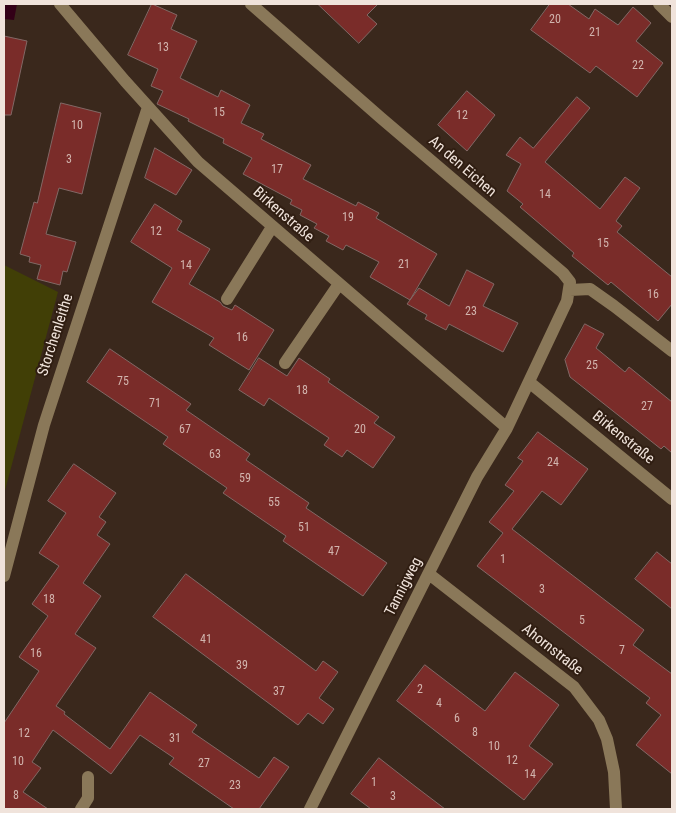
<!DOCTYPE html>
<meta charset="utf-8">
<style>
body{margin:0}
#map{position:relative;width:676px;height:813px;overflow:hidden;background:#3a281c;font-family:"Roboto Condensed",sans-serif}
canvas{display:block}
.frame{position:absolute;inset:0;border:5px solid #f0e3db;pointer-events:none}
</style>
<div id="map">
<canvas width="676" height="813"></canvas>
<div class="frame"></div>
</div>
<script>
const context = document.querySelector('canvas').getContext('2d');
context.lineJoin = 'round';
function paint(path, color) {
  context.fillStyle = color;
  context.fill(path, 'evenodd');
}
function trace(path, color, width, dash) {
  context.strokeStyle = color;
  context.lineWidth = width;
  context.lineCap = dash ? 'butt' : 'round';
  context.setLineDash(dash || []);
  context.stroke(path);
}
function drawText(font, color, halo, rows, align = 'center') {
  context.font = font + ' "Roboto Condensed",sans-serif';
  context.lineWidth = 4;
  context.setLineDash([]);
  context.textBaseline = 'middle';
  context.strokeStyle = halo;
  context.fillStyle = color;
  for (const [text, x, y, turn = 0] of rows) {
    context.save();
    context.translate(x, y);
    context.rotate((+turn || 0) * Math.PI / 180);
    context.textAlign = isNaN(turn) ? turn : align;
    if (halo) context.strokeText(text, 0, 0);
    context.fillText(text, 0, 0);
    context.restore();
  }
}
paint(new Path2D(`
 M4 265 58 292 4 494Z`), '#413f06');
paint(new Path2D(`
 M4 4H17L14 20 4 19Z`), '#330017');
const building = new Path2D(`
 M152 4 177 15 171 29 197 41 180 78 218 97 221 90 250 105 241 123 264 134 261 139 311 165 303 179 356 206 358 202 379 213 376 218 437 254 410 300 370 277 379 262 346 245 343 250 326 241 329 236 314 228 317 224 300 215 302 210 290 204 292 200 243 174 252 158 223 143 224 139 188 121 189 119 157 104 163 91 151 86 158 69 128 55Z
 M318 4H378L367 15 377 24 359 43Z
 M550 4H568L589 19 595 9 618 25 633 7 651 23 636 41 663 63 637 97 596 66 590 73 531 30Z
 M4 36 27 41 11 115H4Z
 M467 91 495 115 467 151 438 125Z
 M577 97 590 108 545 162 600 209 625 177 640 188 616 221 622 226 617 232 672 277V304L658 321 611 282 608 285 572 256 574 253 520 207 523 204 507 191 521 164 506 155 520 137 533 148Z
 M61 103 101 113 82 194 59 188 46 234 76 242 67 272 63 271 60 285 37 279 41 265 29 262 30 257 20 254 34 202 37 203Z
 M155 148 192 170 176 195 145 178Z
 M155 204 182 221 177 230 210 249 189 284 220 302 223 306 232 310 235 305 274 330 249 370 209 345 214 338 152 302 172 268 131 242Z
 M467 270 494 284 483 306 518 323 503 352 449 324 446 330 425 319 427 315 407 304 419 288 449 306Z
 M585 324 604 334 596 348 625 372 629 367 672 402V453L664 446 661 449 570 377 565 360Z
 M110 349 191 404 186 410 250 454 246 460 309 503 306 508 387 563 363 596 283 541 286 536 223 493 227 488 163 444 168 437 87 382Z
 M259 358 287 376 299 358 330 379 328 382 379 417 374 423 395 437 373 468 347 450 342 457 324 445 329 438 269 398 264 406 239 390Z
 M538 432 588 469 561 505 542 491 512 529 644 630 633 645 672 674V774L636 745 661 715 646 703 650 698 477 566 503 533 489 522 514 491 505 485 523 461 518 458Z
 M74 464 116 493 99 517 106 522 97 535 110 544 83 583 101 596 75 634 96 648 56 706 65 712 64 714 110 749 150 692 197 725 192 732 259 778 274 757 289 767 259 809H234L169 764 174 758 140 735 111 774 53 730 32 762 41 768 23 792 48 809H4V723L39 671 19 657 48 616 32 604 59 566 39 553 66 513 48 501Z
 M657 552 672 564V609L635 579Z
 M186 574 316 671 323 661 338 672 319 698 334 709 323 724 308 713 298 725 153 617Z
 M425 665 485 711 515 672 559 705 529 746 553 764 524 800 397 701Z
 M379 758 416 787 445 809H371L351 794Z`);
paint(building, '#7a2c29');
trace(building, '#826865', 1);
trace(new Path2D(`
 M60 4 125 81 198 162 507 428
 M251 4 381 118 563 273 570 282 567 301 507 428 477 477 310 809
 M659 4 672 17
 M570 290 590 289 614 306 672 351
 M227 299 272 227
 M285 363 339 284
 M529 382 672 499
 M429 574 574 687 599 720 607 739 614 772 616 809
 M4 576 44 425 148 107
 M81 809 88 798V777`), '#8a7859', 12);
drawText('12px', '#d2b5ae', null, [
 ["20",555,20],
 ["21",595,33],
 ["13",163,48],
 ["22",638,66],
 ["15",219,113],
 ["12",462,116],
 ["10",77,126],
 ["3",69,160],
 ["17",277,170],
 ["14",545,195],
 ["19",348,218],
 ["12",156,232],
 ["15",603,244],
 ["21",404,265],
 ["14",186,266],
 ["16",653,295],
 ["23",471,312],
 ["16",242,338],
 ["25",592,366],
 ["75",123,382],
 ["18",302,391],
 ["71",155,404],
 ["27",647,407],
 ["67",185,430],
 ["20",360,430],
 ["63",215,455],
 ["24",553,463],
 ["59",245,479],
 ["55",274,503],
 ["51",304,528],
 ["47",334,552],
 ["1",503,560],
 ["3",542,590],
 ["18",49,600],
 ["5",582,621],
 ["41",206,640],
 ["7",622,651],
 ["16",36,654],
 ["39",242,666],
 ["2",420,690],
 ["37",279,692],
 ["4",439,704],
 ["6",457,719],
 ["8",475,733],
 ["12",24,734],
 ["31",175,739],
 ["10",494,747],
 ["12",512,761],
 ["10",18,762],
 ["27",204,764],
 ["14",530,775],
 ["1",374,783],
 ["23",235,786],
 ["8",16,796],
 ["3",393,797]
]);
drawText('15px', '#f0e3db', '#301e12', [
 ["An den Eichen",462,167,41],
 ["Birkenstraße",283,215,41],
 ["Storchenleithe",56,335,-72],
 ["Birkenstraße",623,438,39],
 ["Tannigweg",404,587,-63],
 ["Ahornstraße",552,650,38]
]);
</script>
